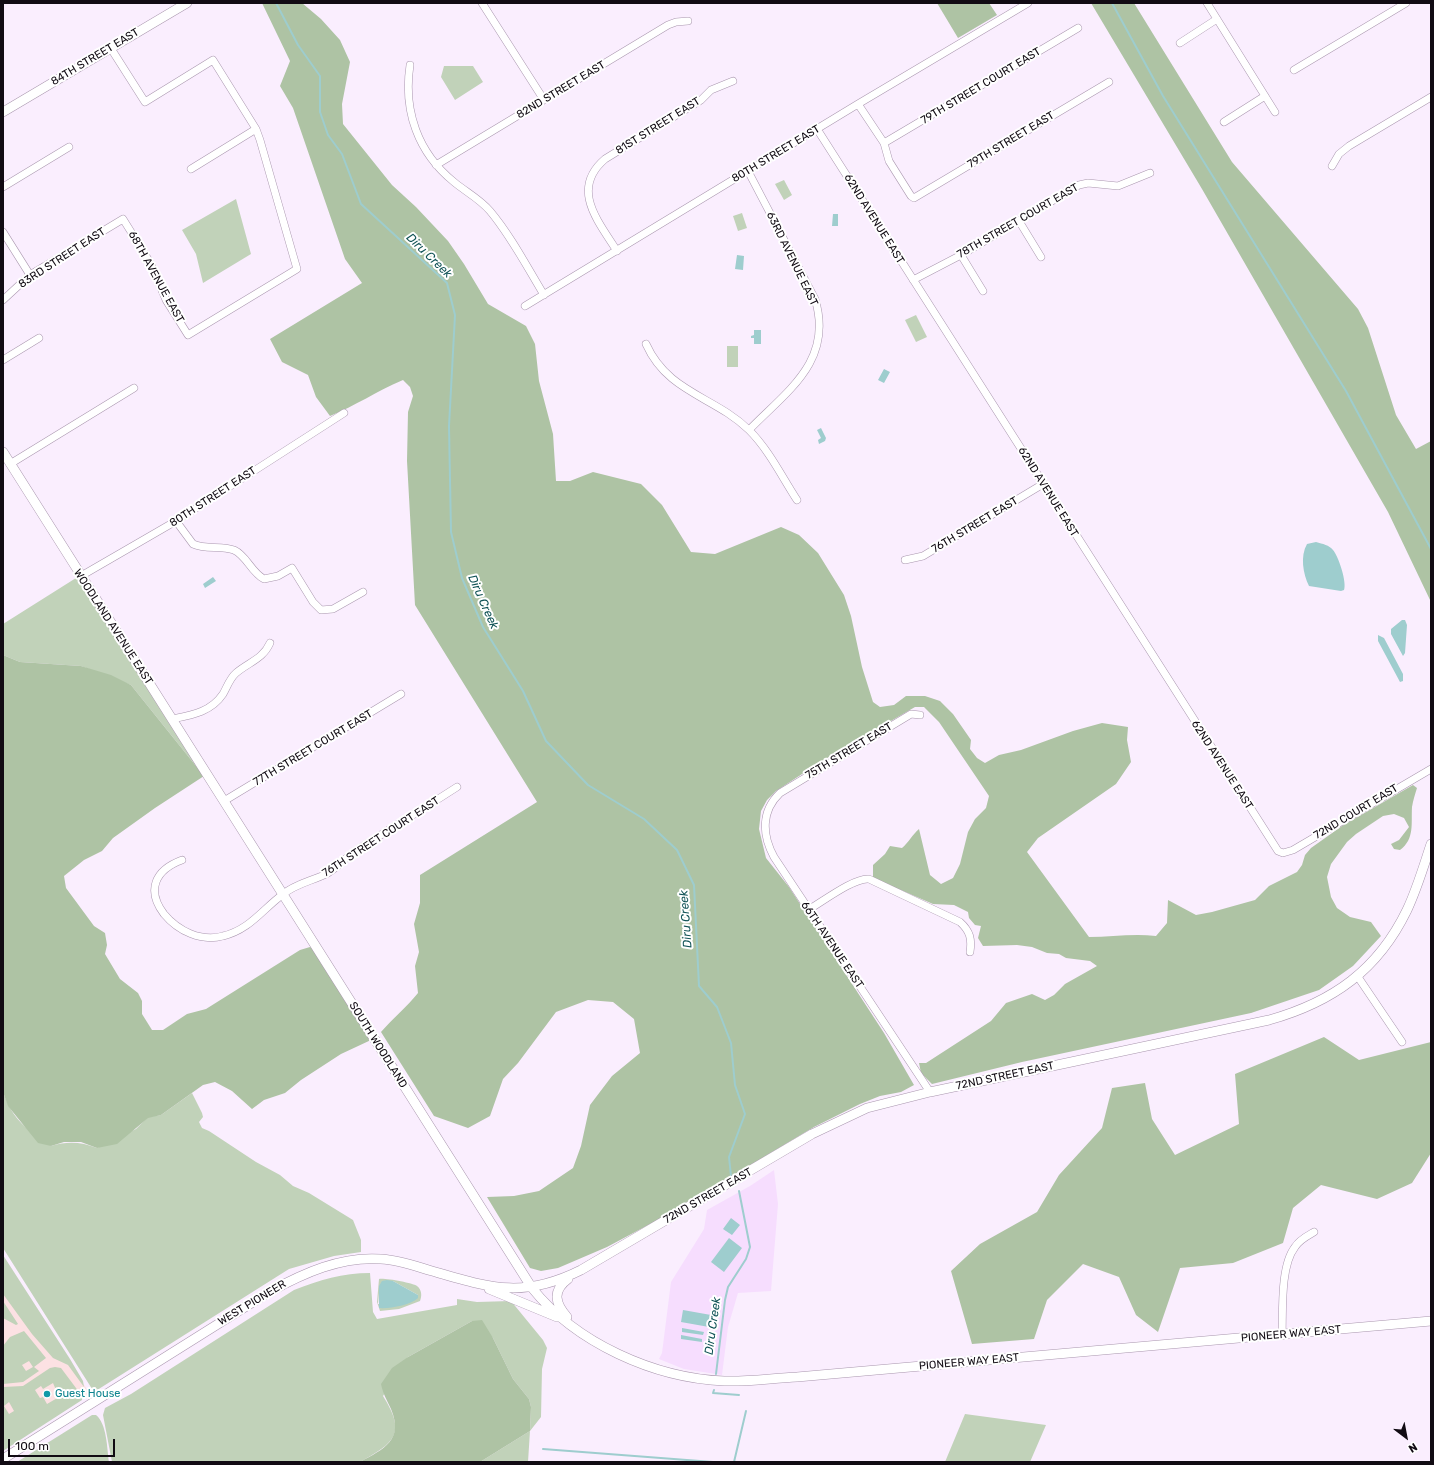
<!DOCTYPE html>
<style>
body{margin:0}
#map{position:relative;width:1434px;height:1465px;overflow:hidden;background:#faeefe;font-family:Rubik,sans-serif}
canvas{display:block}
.frame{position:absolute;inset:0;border:4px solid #110b13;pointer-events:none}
.north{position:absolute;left:1386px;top:1417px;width:40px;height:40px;-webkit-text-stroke:3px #fff;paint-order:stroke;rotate:148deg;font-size:11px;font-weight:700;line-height:16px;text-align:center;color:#110b13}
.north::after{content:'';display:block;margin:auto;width:14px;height:18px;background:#110b13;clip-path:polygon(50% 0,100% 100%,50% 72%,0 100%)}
.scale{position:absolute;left:8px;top:1439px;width:107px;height:18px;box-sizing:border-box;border:2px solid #110b13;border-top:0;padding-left:5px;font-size:12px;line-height:14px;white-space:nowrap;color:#110b13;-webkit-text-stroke:3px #fff;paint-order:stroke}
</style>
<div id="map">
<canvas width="1434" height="1465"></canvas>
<div class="frame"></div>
<div class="north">N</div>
<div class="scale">100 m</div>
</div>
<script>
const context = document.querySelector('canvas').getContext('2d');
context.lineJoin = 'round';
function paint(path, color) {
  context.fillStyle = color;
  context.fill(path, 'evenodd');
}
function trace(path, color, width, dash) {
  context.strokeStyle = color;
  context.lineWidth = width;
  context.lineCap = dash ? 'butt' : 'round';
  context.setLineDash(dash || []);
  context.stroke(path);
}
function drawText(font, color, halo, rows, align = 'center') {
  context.font = font + ' Rubik,sans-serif';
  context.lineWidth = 4;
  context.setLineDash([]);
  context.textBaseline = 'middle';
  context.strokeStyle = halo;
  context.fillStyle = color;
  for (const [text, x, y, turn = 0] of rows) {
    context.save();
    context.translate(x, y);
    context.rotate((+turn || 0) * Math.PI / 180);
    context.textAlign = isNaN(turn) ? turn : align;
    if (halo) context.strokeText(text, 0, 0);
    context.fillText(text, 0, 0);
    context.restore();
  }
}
paint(new Path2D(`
 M3 1261 90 1394 3 1447Z`), '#fce1e3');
paint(new Path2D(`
 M774 1170 778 1204 771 1291 738 1293 728 1327 722 1375 684 1369 659 1359 662 1353 671 1282 704 1229 707 1210 750 1186Z`), '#f6ddfe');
paint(new Path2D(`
 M444 66H473L483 82 455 100 441 77Z
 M784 180 792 195 784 200 775 184Z
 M236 199 251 254 203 283 196 254 182 230Z
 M742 213 747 228 738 231 733 216Z
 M916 315 927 337 916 342 905 320Z
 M727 346H738V367H727Z
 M76 578 78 579 204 776 131 685 81 666 20 662 3 655V624Z
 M3 1092C14 1122 26 1128 51 1146 68 1141 81 1142 97 1148L136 1129 148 1117 161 1115 192 1093 202 1113 203 1117 199 1122 202 1128 209 1131 256 1162 280 1175 293 1186 309 1193 353 1220 361 1240V1252L334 1256 289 1269 94 1392 3 1248Z
 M3 1255 70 1359 83 1381 84 1387 68 1365 53 1358 32 1334 3 1294Z
 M370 1273 373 1312 377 1319 457 1305V1299L477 1302 511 1301 543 1340 547 1348 542 1369 541 1417 530 1431 528 1462H480L530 1431 531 1407 529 1399 513 1379 493 1338 472 1321 408 1357 383 1396C407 1434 394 1443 360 1462H112L103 1415 105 1408 131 1394 294 1290C319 1280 343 1273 370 1273Z
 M379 1279C386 1278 412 1283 417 1286 422 1290 422 1296 420 1301L399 1309 380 1311 377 1302ZM393 1281 418 1295C407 1306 393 1307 378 1304L379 1293Z
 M3 1301 18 1324 16 1325 3 1318Z
 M24 1331 46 1358 34 1367 39 1371 23 1382 3 1384V1346L10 1337ZM29 1361 33 1367 26 1371 22 1365Z
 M55 1367 61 1368 82 1396V1400L3 1451V1387L23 1386 50 1368ZM53 1383 59 1397 47 1404 43 1397 40 1398 35 1390 41 1386 43 1389ZM9 1402 14 1411 9 1414 4 1406Z
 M965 1414 1046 1425 1030 1462H945Z
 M92 1415H96C107 1424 107 1448 109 1462H17Z`), '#c1d2b9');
paint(new Path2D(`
 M262 3H302L321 19 340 40 350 62 342 104 343 124 392 185 416 207 448 241 464 264 488 304 526 326 535 344 539 381 553 434 556 481H570L593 472 641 484 662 505 691 552 715 554 781 527 799 535 818 553 844 595 851 616 862 667 873 702 880 707 894 705 906 696H925L940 701 953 714 971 740 970 749 977 758 985 763 999 755 1021 750 1073 731 1102 723 1128 727 1127 740 1131 762 1116 784 1038 838 1027 852 1089 937C1111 937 1134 933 1156 936L1167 923 1168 900 1196 915 1212 912 1255 900 1269 886 1297 872 1302 865 1305 855 1311 848 1342 826 1413 785 1417 788C1415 794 1413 801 1412 807 1411 823 1415 839 1400 850L1394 849 1391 844 1399 840 1409 827 1404 818 1394 814 1383 816 1356 834 1347 842 1331 864 1327 877 1331 897 1337 908 1350 917 1371 922 1381 936 1353 966 1319 990 1251 1013 1022 1062 932 1084 921 1073 919 1063H926L991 1021 1006 1003 1032 994 1045 1000 1054 995 1065 984 1097 966 1090 961 1066 958 1059 954 1047 953 1032 947 1017 945 983 946 978 938 981 926 975 925 969 918 968 912 954 905 933 904 873 878V865L885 854 890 846 902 848C909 842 912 835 919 829L930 875 941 884 953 878 960 864 968 832 975 819 986 808 989 796 939 722 924 707H915L822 761 776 791 767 800 761 811 759 829 766 858 789 887 884 1033 914 1085 901 1092 880 1096 860 1104 814 1127 667 1215 607 1247 558 1268 541 1271 530 1268 487 1197 514 1196 539 1191 573 1168 581 1146 590 1105 612 1076 640 1053 634 1019 613 1002 588 1000 556 1012 518 1063 503 1079 490 1116 468 1128 434 1116 381 1032C393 1018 407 1007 418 993L415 966 419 952 414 924 420 903V875L537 802 415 605 407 461 408 412 413 396 410 387 403 380C377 391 355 406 330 416L316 397 308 375 282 362 270 339 362 283 345 259 293 108 280 86 290 61Z
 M937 3H989L997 15 958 38Z
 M1091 3H1134L1232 162 1358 309 1368 328 1396 415 1416 449 1431 441V602L1388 512 1202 189Z
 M3 655 20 662 81 666 111 675 131 685 204 776 155 808 113 838 102 851 84 860 64 876 66 888 94 926 105 933 107 945 105 954 120 979 138 993 142 1001V1014L152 1030H163L187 1014 206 1009 300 950 310 947 314 949 371 1040 341 1054 301 1080 285 1093 264 1100 252 1109 232 1091 215 1082 203 1085 161 1115 148 1118 117 1144 97 1148 81 1142H64L51 1146 38 1143 8 1106 3 1092Z
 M1324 1037 1359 1060 1431 1042V1153L1412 1183 1377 1199 1321 1185 1293 1208 1283 1243 1233 1263 1180 1268 1158 1332 1136 1315 1119 1277 1083 1264 1047 1300 1034 1339 972 1344 951 1271 980 1244 1037 1212 1059 1175 1102 1128 1112 1088 1145 1083 1152 1119 1175 1155 1239 1124 1235 1074Z
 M482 1320 493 1338 513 1379 529 1399 531 1407 530 1431 480 1462H360C384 1449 404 1440 391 1409 387 1400 383 1394 381 1384L392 1368 408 1357 472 1321Z`), '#aec3a4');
paint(new Path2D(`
 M833 214H838V226H832Z
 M737 255 744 256 743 270 735 269Z
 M754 330H761V344H754V338H751V336L754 335Z
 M884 369 890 372 884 383 878 380Z
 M821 428 826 438 825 441 819 444 818 440 821 438 817 430Z
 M1316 542C1323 544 1329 545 1333 550 1339 557 1347 583 1344 590L1341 591 1309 586C1303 574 1300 556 1307 544Z
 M213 577 216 581 205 588 203 584Z
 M1402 620H1405L1407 625 1405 653 1403 656 1391 634V629Z
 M1378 635 1384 638 1403 674V681L1400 682 1378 641Z
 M731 1218 740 1225 732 1235 723 1229Z
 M729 1238 742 1248 724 1272 711 1262Z
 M387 1280 393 1281 418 1295V1298C411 1305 389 1309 379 1308V1286L382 1281Z
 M683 1310 711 1315 709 1327 681 1322Z
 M682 1328 704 1332 703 1335 682 1332Z
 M681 1335 702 1339V1342L681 1339Z`), '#9ecdce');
trace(new Path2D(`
 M276 3 298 45 320 76V112L328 135 342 154 361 204 447 283 455 315 449 426 451 532 462 578 483 627 523 691 546 741 588 785 644 819 677 850 694 885 699 986 717 1007 731 1043 735 1085 745 1114 729 1157 731 1176
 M1112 3 1163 96 1346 391 1431 549
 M716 1374 725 1300 728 1287 746 1259 750 1247 739 1191
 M714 1390 713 1393 739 1395
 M543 1449 713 1462
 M734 1462 746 1411`), '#9ecdce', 2);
const street = new Path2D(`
 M482 3 544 100
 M1207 3 1275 112
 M1180 43 1217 19
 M410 65C403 111 418 153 454 182 466 192 480 199 490 211 511 236 527 267 544 295
 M1294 70 1406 3
 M858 104 884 143 889 161 911 196 914 198 1109 82
 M1224 122 1265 96
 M817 129 1278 851 1283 853 1293 850 1431 769
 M884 143 1078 28
 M436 165 668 25 676 22 688 21
 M1332 166 1339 154 1349 146 1431 97
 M191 169 256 129
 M748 171 815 299C834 361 787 391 749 430
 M3 187 69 147
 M1019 221 1041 257
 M3 232 30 275
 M617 251C598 221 570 189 605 159L701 100 711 90 733 81
 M961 255 983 291
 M913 280 961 255 1079 185 1088 183 1118 186 1150 173
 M3 300 30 275 123 219 151 264 166 300 188 335 297 269 260 140 256 129 213 60 145 102 110 47
 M525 306 858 104 1028 3
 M646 344C668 393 714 396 749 430 769 450 782 477 797 500
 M3 360 39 338
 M10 464 134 388
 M176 521 193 544C206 550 221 545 234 550 247 556 251 572 264 579L278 576 292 568 313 602 321 610 333 609 363 592
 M905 560 923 556 1043 484
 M81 576 176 521 344 413
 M920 715 911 714 780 793C761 811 762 835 774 857L930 1092
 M172 719C192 715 211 712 223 694 227 687 230 678 236 673 249 662 263 659 270 643
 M224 801 401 694
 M182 860C155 870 146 890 164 914 178 931 201 942 223 936 249 930 262 910 282 895 296 883 313 881 328 873 338 867 345 858 354 852 388 830 423 809 457 787
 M808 910C822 902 855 877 869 879L960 922C970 931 972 939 970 952
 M1358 977 1402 1042
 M1282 1336C1283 1312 1280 1266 1295 1247 1299 1240 1307 1236 1314 1232`);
const secondary = new Path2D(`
 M3 112 187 3
 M3 452 532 1288C576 1343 654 1378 724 1381 748 1382 773 1378 797 1377L1431 1321
 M489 1289 557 1317
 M567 1317C555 1303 552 1291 568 1279
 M3 1459 269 1292C304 1273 341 1256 381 1259 399 1260 415 1266 432 1271 491 1288 523 1299 581 1270L812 1134 867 1108 930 1092 1269 1020C1333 1002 1378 970 1407 910 1417 889 1424 865 1431 844`);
trace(street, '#a996ae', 8);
trace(secondary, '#a996ae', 10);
trace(street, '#fff', 7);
trace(secondary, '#fff', 9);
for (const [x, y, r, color] of [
 [47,1394,4,"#0f9aa8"]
]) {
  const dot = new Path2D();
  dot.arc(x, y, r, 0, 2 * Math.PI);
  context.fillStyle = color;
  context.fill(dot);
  trace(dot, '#fff', 1.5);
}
drawText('11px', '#110b13', '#fff', [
 ["84TH STREET EAST",95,57,-31],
 ["79TH STREET COURT EAST",981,86,-31],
 ["82ND STREET EAST",561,90,-31],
 ["81ST STREET EAST",658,126,-32],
 ["79TH STREET EAST",1011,140,-31],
 ["80TH STREET EAST",776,154,-31],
 ["62ND AVENUE EAST",874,219,58],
 ["78TH STREET COURT EAST",1018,221,-30],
 ["83RD STREET EAST",62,258,-33],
 ["63RD AVENUE EAST",792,259,64],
 ["68TH AVENUE EAST",156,277,61],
 ["62ND AVENUE EAST",1048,492,58],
 ["80TH STREET EAST",213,497,-33],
 ["76TH STREET EAST",975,525,-31],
 ["WOODLAND AVENUE EAST",113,627,57],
 ["77TH STREET COURT EAST",313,748,-31],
 ["75TH STREET EAST",849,751,-31],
 ["62ND AVENUE EAST",1222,765,57],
 ["72ND COURT EAST",1356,812,-31],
 ["76TH STREET COURT EAST",381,837,-33],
 ["66TH AVENUE EAST",832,945,56],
 ["SOUTH WOODLAND",378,1045,58],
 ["72ND STREET EAST",1005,1076,-12],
 ["72ND STREET EAST",708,1196,-30],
 ["WEST PIONEER",252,1303,-31],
 ["PIONEER WAY EAST",1291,1334,-5],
 ["PIONEER WAY EAST",969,1362,-5]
]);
drawText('11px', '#0d838f', '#fff', [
 ["Guest House",55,1394]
], 'left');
drawText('italic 12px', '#0f5255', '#fff', [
 ["Diru Creek",429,256,44],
 ["Diru Creek",483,602,66],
 ["Diru Creek",686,919,-94],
 ["Diru Creek",713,1326,-82]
]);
</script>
